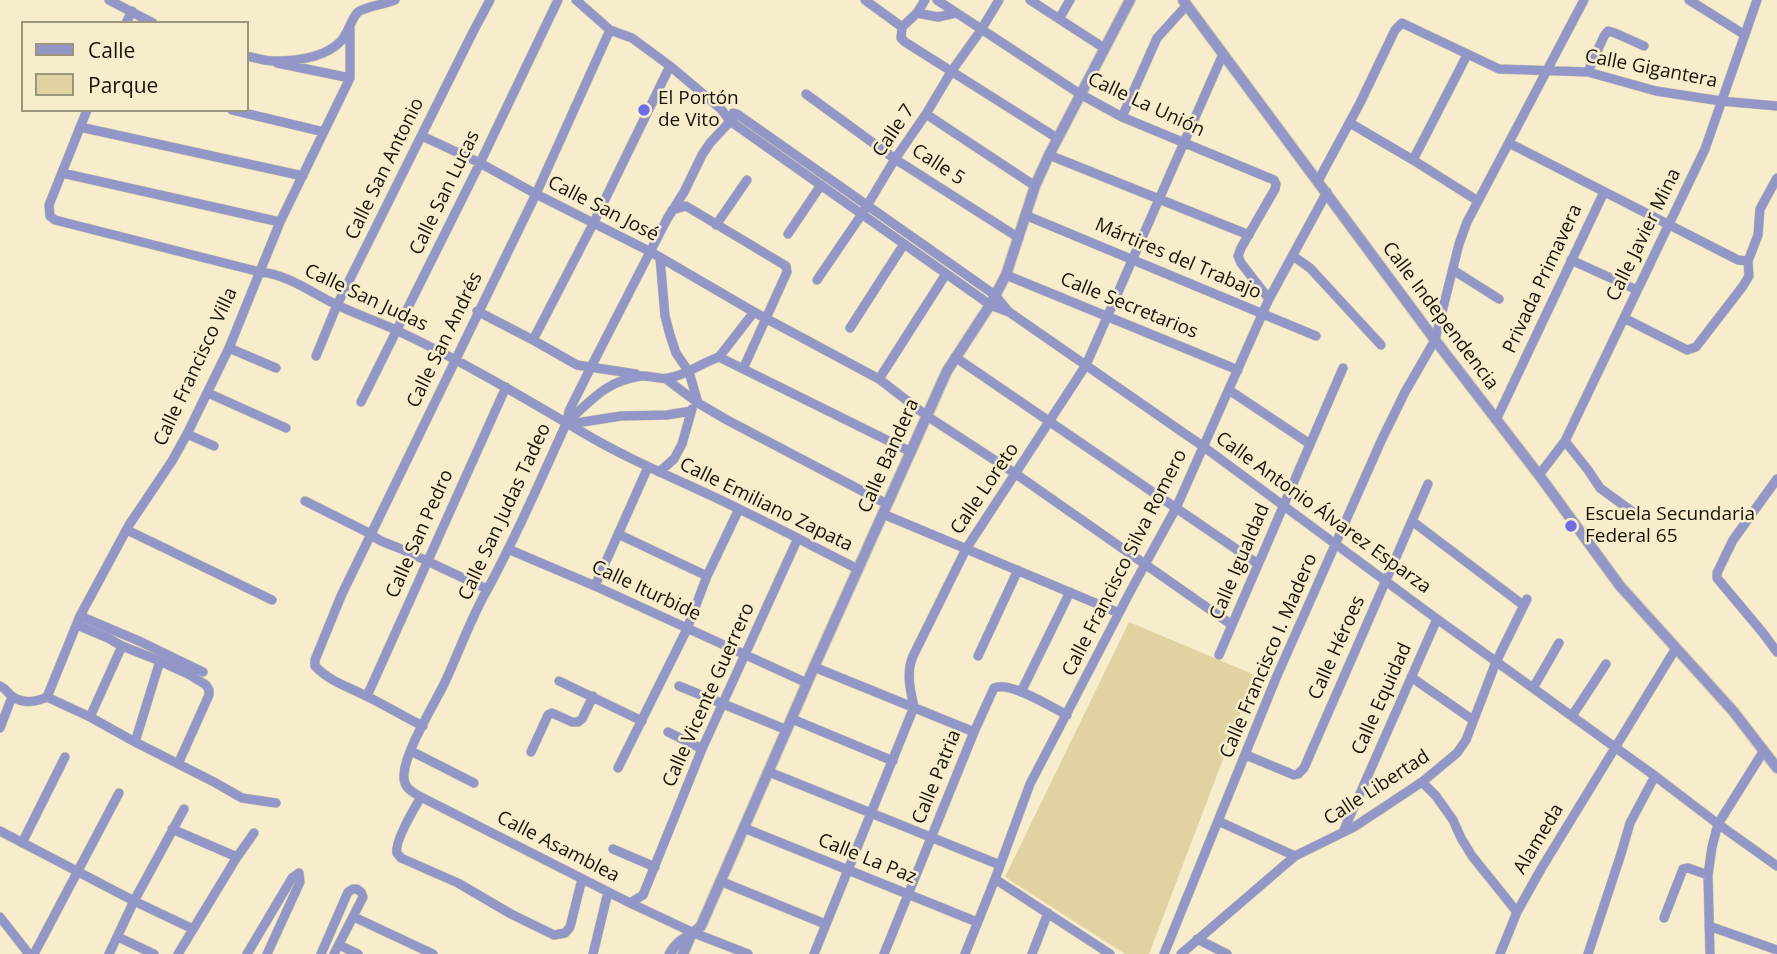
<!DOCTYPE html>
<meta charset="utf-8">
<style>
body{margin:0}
#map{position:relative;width:1777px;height:954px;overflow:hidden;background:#f7edcc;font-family:"Open Sans",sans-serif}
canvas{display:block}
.legend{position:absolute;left:21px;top:21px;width:228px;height:91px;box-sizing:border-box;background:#f7edcc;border:2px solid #9d967e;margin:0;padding:9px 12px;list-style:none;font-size:21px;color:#171408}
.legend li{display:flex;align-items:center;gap:14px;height:35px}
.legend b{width:35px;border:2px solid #9d967e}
</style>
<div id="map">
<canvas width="1777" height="954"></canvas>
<ul class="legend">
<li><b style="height:9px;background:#9297c8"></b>Calle</li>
<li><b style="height:19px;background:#e1d2a1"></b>Parque</li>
</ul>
</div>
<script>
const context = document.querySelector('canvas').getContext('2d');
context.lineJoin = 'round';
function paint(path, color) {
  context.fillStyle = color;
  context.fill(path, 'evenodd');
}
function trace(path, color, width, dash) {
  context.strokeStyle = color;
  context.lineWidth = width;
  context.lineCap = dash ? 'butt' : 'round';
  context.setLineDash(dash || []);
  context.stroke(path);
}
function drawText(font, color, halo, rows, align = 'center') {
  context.font = font + ' "Open Sans",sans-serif';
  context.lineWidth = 5;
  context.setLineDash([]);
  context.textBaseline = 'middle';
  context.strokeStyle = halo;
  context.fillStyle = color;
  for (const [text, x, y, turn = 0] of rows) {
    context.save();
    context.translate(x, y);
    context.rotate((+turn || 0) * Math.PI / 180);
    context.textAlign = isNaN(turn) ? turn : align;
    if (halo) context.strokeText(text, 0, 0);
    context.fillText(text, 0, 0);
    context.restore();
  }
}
paint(new Path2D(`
 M1129 622 1255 675 1149 954H1125L1005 877Z`), '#e1d2a1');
const minor = new Path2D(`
 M109 0 153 23
 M576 0 610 30 632 38 670 66 721 109 730 121 982 299 990 305 1009 312 1204 447 1437 619 1655 776 1718 824 1777 866
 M865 0 902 27
 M925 0 917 13 902 27 901 38 905 42 1057 138
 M937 0 1080 94 1122 117 1274 180 1276 184 1275 189 1241 248 1238 256 1241 263 1269 299
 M1030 0 1104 48
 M1689 0 1745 35
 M917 13 938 17 956 13
 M1059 19 1070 0
 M126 23 132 11
 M247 56C255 58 265 61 274 61 297 61 325 58 341 41 349 32 351 19 358 12 364 7 386 4 395 0
 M277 63 350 78
 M1588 72 1604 36 1608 31 1615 33 1644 46
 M806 94 895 159 1019 238
 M87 110 49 205 50 216 55 220 260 272C287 274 312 293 337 305 356 314 376 321 396 330 460 360 521 396 582 432 632 462 687 483 739 509 779 528 818 549 858 569
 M232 110 324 132
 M733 113 737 114 995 295 1008 311
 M737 114 710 143 702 155 684 192 667 219 591 367 569 411 567 422C541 478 517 536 487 590 471 618 459 652 445 682 434 705 406 749 404 774 403 787 410 791 421 797L630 903 694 933 748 954
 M926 114 1035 186
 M1122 117 1157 38 1187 5
 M1350 123 1413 160 1478 201
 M80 127 303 176
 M422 136 480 163 536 194 651 252 754 312 879 379 927 416 1016 474 1232 625
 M1509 143 1738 260 1748 261
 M1049 155 1249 235
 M1413 160 1467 55
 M62 173 280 222
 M1318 181 1360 103 1395 30 1402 23 1499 69 1588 72 1656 91 1721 101 1777 106
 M672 210 686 206 786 266 787 272 743 369
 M1025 215 1316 336
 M716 225 747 180
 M788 234 821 185
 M1293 256 1310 268 1381 345
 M660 258 665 316 670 335 676 353 689 372 698 403
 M1571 260 1637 290
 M1453 270 1499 299
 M1006 275 1238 370
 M817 280 862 214 895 159 926 114 951 72 981 30 999 0
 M477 311 533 340 577 365 636 374
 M1624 318 1687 350 1696 347 1743 286 1749 276 1748 261 1758 235 1760 209 1777 178
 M850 328 904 244
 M533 340 594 222 670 66
 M229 348 276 368
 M316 356 337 305 473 32 490 0
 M719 357 754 312
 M955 357 1258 564
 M666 379 698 403 727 420 887 504
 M879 379 946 274
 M1229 390 1310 444
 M208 393 286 428
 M361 402 480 163 558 0
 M1496 420 1604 192
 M567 422C592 400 606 381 641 376 650 375 659 380 668 378 687 375 701 363 719 357L911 452
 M570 424 621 416 667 415 691 411
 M187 434 214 446
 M1565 441 1588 470 1600 488 1637 515
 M659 472 674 459 682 444 692 409
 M1539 475 1565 441 1705 149 1757 0
 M1777 479 1733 540 1717 573V578L1763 633 1777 652
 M305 501 371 534C380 543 391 544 401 549 430 562 458 576 487 589
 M883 514 1119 613
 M1412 521 1523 605
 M127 530 272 600
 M618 534 707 576
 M508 549 595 586 807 683
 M595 586 648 467
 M80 616 139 641 203 672
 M77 625 108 638 122 646 155 659 190 675 206 685 209 690V695L178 764
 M1219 655 1343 368
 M978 656 1018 570
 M814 667 974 732
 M1411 677 1473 720
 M559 681 642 721
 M0 686C7 689 7 693 13 697 24 704 36 702 47 697L80 616 129 525 172 461 187 434 229 348 280 222 350 78V28
 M679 686 787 730
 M1533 688 1559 643
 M1021 692 1070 592
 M367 696 506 387
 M47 697 90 717 122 646
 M1572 716 1606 664
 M90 717 135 742 214 782 242 798 276 803
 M792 719 893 761
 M423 726C404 717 387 706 368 697 349 687 330 682 315 666V660L341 596 536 194 610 30
 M0 728 12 697
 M668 732 702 749
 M135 742 160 661
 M411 751 474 783
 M531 752 548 715 552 713 572 722H578L582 719 593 696
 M1246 755 1294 775 1298 774 1304 768 1428 484
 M618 768 687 629 707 576 739 509
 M769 772 1000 865
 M1422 782 1436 796 1453 820 1461 838 1472 856 1517 912
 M421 797C415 807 394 842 397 853 398 855 400 856 401 858L458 883 511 914 554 935 565 933 570 927 582 879
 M1218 821 1295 856
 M744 828 977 922
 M172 829 237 857
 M0 831 134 901 193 929
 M1343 832 1437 619
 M22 843 65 757
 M613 849 655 867
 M995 879 1110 954
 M720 881 825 924
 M630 903 643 895 702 749 798 538
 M0 917 29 954
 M354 917 433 954
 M1664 918 1683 869 1688 868 1708 875
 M1709 926 1777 950
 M118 937 154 954
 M1197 939 1227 954
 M339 945 358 954
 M34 954 119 793
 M109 954 134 901 184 809
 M178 954 237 857 254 833
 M247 954 292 878 299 873
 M267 954 300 882 299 873
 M321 954 348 892 353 889H357L361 892 363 897 334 954
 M593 954 608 892
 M814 954 914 707C910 689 906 673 913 656L966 549 1086 365 1223 54
 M884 954 974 732 994 688C1010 681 1051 707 1067 715
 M965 954 995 879 1030 784 1131 590 1176 508 1269 299 1327 192
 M1032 954 1048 913
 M1164 954 1276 678 1382 439 1405 392 1435 340 1459 244 1467 222 1584 0
 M1181 954 1295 856 1354 827 1422 782 1457 753 1466 740 1496 662 1527 599
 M1500 954 1517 912 1541 869 1676 648
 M1588 954 1621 854 1630 823 1655 776
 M1710 954 1708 875 1712 847 1718 824 1763 752`);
const tertiary = new Path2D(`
 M1183 0 1435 340 1539 475 1620 586 1733 711 1777 768
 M670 954C678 938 690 938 701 926L814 667 947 371 990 305 1006 275 1035 186 1049 155 1130 0
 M683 954 691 935`);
trace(minor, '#d3caad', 10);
trace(tertiary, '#d3caad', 12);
trace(minor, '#9297c8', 9);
trace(tertiary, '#9297c8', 10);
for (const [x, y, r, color] of [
 [644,110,7,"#6e6ce6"],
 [1571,526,7,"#6e6ce6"]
]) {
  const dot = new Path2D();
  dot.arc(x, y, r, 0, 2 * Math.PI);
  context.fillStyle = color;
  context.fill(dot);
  trace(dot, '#f7edcc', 2.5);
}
drawText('19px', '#171408', '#f7edcc', [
 ["Calle Gigantera",1651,69,11],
 ["Calle La Unión",1146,105,25],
 ["Calle 7",894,131,-56],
 ["Calle 5",938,165,33],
 ["Calle San Antonio",385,169,-64],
 ["Calle San Lucas",445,193,-64],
 ["Calle San José",603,209,27],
 ["Calle Javier Mina",1644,235,-64],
 ["Mártires del Trabajo",1178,259,23],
 ["Privada Primavera",1543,279,-65],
 ["Calle San Judas",366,298,25],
 ["Calle Secretarios",1129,306,22],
 ["Calle Independencia",1440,316,53],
 ["Calle San Andrés",445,340,-64],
 ["Calle Francisco Villa",196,367,-65],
 ["Calle Bandera",889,456,-66],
 ["Calle Loreto",985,489,-56],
 ["Calle Emiliano Zapata",766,505,26],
 ["Calle San Judas Tadeo",505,512,-65],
 ["Calle Antonio Álvarez Esparza",1323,513,36],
 ["Calle San Pedro",420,534,-66],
 ["Calle Igualdad",1240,562,-67],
 ["Calle Francisco Silva Romero",1125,563,-63],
 ["Calle Iturbide",646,591,25],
 ["Calle Héroes",1337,648,-66],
 ["Calle Francisco I. Madero",1269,656,-67],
 ["Calle Vicente Guerrero",709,695,-66],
 ["Calle Equidad",1382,699,-66],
 ["Calle Patria",937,777,-68],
 ["Calle Libertad",1377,788,-33],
 ["Alameda",1539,839,-59],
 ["Calle Asamblea",558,847,27],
 ["Calle La Paz",867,859,22]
]);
drawText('19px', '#171408', '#f7edcc', [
 ["El Portón",658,99],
 ["de Vito",658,121],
 ["Escuela Secundaria",1585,515],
 ["Federal 65",1585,537]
], 'left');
</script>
